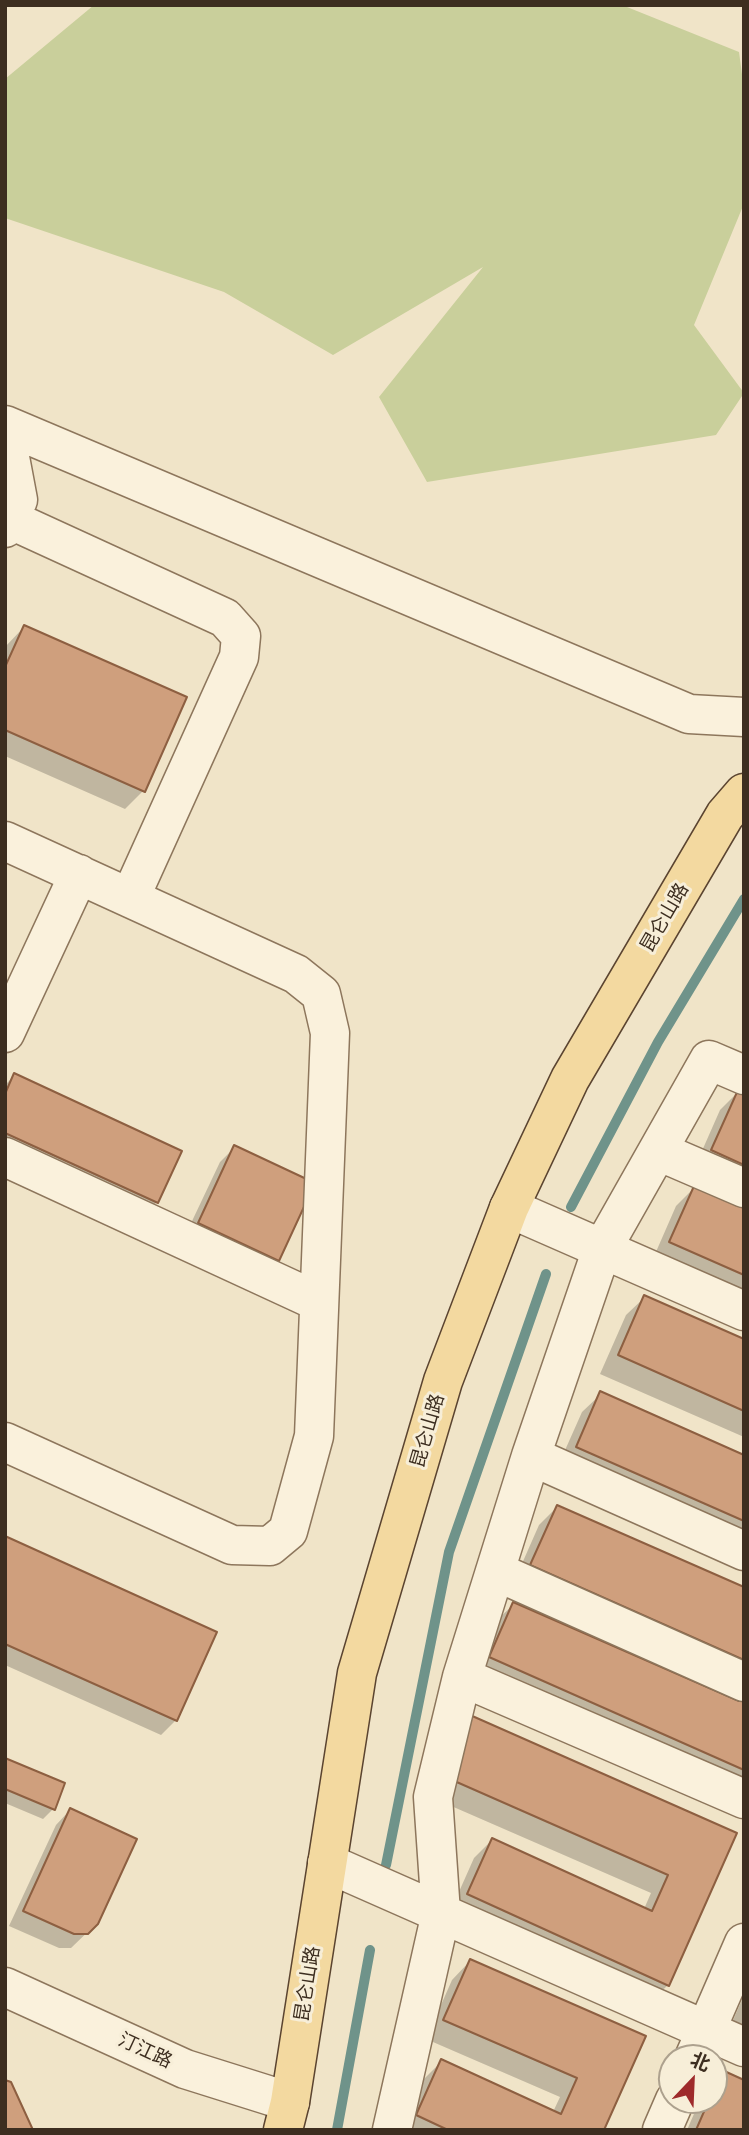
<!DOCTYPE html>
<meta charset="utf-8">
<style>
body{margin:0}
#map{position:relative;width:749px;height:2135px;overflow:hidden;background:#f0e4c8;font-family:"Noto Serif","Noto Sans SC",serif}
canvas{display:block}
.frame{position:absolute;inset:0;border:7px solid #3d2e20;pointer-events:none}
.north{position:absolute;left:658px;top:2044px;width:70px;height:70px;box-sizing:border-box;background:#f7eed8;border:2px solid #ada18e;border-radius:50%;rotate:23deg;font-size:19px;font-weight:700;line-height:28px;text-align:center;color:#3d2e20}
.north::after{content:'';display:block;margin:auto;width:24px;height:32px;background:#9e2a2b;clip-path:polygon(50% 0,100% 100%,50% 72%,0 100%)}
</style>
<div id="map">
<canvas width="749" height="2135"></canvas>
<div class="frame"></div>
<div class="north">北</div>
</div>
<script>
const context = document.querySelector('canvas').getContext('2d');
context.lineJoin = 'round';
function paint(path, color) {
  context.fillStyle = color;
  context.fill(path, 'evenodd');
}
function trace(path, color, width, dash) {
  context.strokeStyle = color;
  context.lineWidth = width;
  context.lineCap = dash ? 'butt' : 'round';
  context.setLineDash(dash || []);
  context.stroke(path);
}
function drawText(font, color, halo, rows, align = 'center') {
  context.font = font + ' "Noto Serif","Noto Sans SC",serif';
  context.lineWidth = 6;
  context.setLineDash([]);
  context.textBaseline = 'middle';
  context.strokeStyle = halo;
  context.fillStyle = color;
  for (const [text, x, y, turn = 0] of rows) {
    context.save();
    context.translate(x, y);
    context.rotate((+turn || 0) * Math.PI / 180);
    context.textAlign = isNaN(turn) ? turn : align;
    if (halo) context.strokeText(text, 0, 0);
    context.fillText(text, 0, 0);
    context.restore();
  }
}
paint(new Path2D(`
 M94 5H622L739 52 744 89 743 206 694 325 744 393 716 435 427 482 379 397 483 267 333 355 224 292 5 218V79Z`), '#c9cf9b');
paint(new Path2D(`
 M24 627 143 791 125 809 5 756V647Z
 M15 1075 157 1202 142 1217 5 1154V1085Z
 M738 1092 744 1094V1191L694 1169 720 1110Z
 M235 1147 277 1260 263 1274 184 1238 220 1162Z
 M694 1188 744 1210V1301L652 1261 676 1206Z
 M645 1297 744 1341V1437L600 1374 626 1315Z
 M601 1394 744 1456V1548L558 1466 582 1412Z
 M557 1507 744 1589V1786L471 1676 495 1622 514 1604 731 1700 738 1684 513 1584 539 1525Z
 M5 1538 176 1720 161 1735 5 1665Z
 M452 1736 734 1834 668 1985 649 2003 450 1912 474 1858 492 1840 644 1909 651 1893 426 1795Z
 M5 1760 53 1809 43 1819 5 1803Z
 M70 1810 97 1923 71 1948H59L9 1926 56 1825Z
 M470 1961 643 2037 602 2130H401L423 2080 442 2061 553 2112 560 2097 426 2039 452 1980Z
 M744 1995V2042L727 2034Z
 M723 2072 744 2130H687L700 2100H714V2081Z`), '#0003');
trace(new Path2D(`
 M571 1207 658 1042 744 899
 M386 1865 449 1552 546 1274
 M337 2130 370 1950`), '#6f938a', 10);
const building = new Path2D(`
 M24 625 187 697 145 792 5 730V667Z
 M14 1073 182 1151 158 1203 5 1133V1094Z
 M738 1090 744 1092V1165L711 1150Z
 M234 1145 315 1183 279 1261 198 1223Z
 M694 1186 744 1208V1275L669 1242Z
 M644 1295 744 1339V1411L618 1355Z
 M600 1391 744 1455V1521L576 1447Z
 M557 1505 744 1587V1660L530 1565Z
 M5 1536 217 1632 177 1721 5 1644Z
 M513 1602 739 1701 744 1690V1770L489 1657Z
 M470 1715 737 1833 669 1986 467 1894 492 1838 652 1911 668 1875 443 1776Z
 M5 1758 65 1783 55 1810 5 1789Z
 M70 1808 137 1839 98 1924 88 1934H74L23 1911Z
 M470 1959 646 2036 604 2130H448L416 2115 441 2059 561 2114 577 2078 443 2020Z
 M722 2070 744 2080V2130H696L709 2100H714V2089Z
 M5 2080 11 2082 33 2130H5Z`);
paint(building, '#cf9f7d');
trace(building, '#8d5f41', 2);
const minor = new Path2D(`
 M5 425 689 714 744 717
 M9 519 225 618 241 636 239 657 130 898
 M5 528 18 500 9 452 18 431
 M5 841 296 974 321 994 330 1033 314 1436 288 1531 270 1546 232 1545 5 1442
 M5 1033 79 874
 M658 1151 744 1188
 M5 1157 319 1302
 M509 1208 744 1311
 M531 1456 744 1551
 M495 1571 744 1682
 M462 1677 744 1799
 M327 1863 744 2047
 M5 1987 185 2069 290 2102
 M694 2058 744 1943
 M392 2130 441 1913 433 1797 462 1677 531 1456 602 1249 709 1060 744 1075
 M662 2130 675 2100`);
const major = new Path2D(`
 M283 2130 290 2102 357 1673 443 1381 509 1208 570 1079 725 815 744 793`);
trace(minor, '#8d765c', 41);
trace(major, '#5b4430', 41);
trace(minor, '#faf1dc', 38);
trace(major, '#f3d9a0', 38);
drawText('19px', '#3d2e20', '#f7eed8', [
 ["昆仑山路",665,918,-60],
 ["昆仑山路",428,1431,-74],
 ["昆仑山路",308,1984,-81],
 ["汀江路",145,2051,25]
]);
</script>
